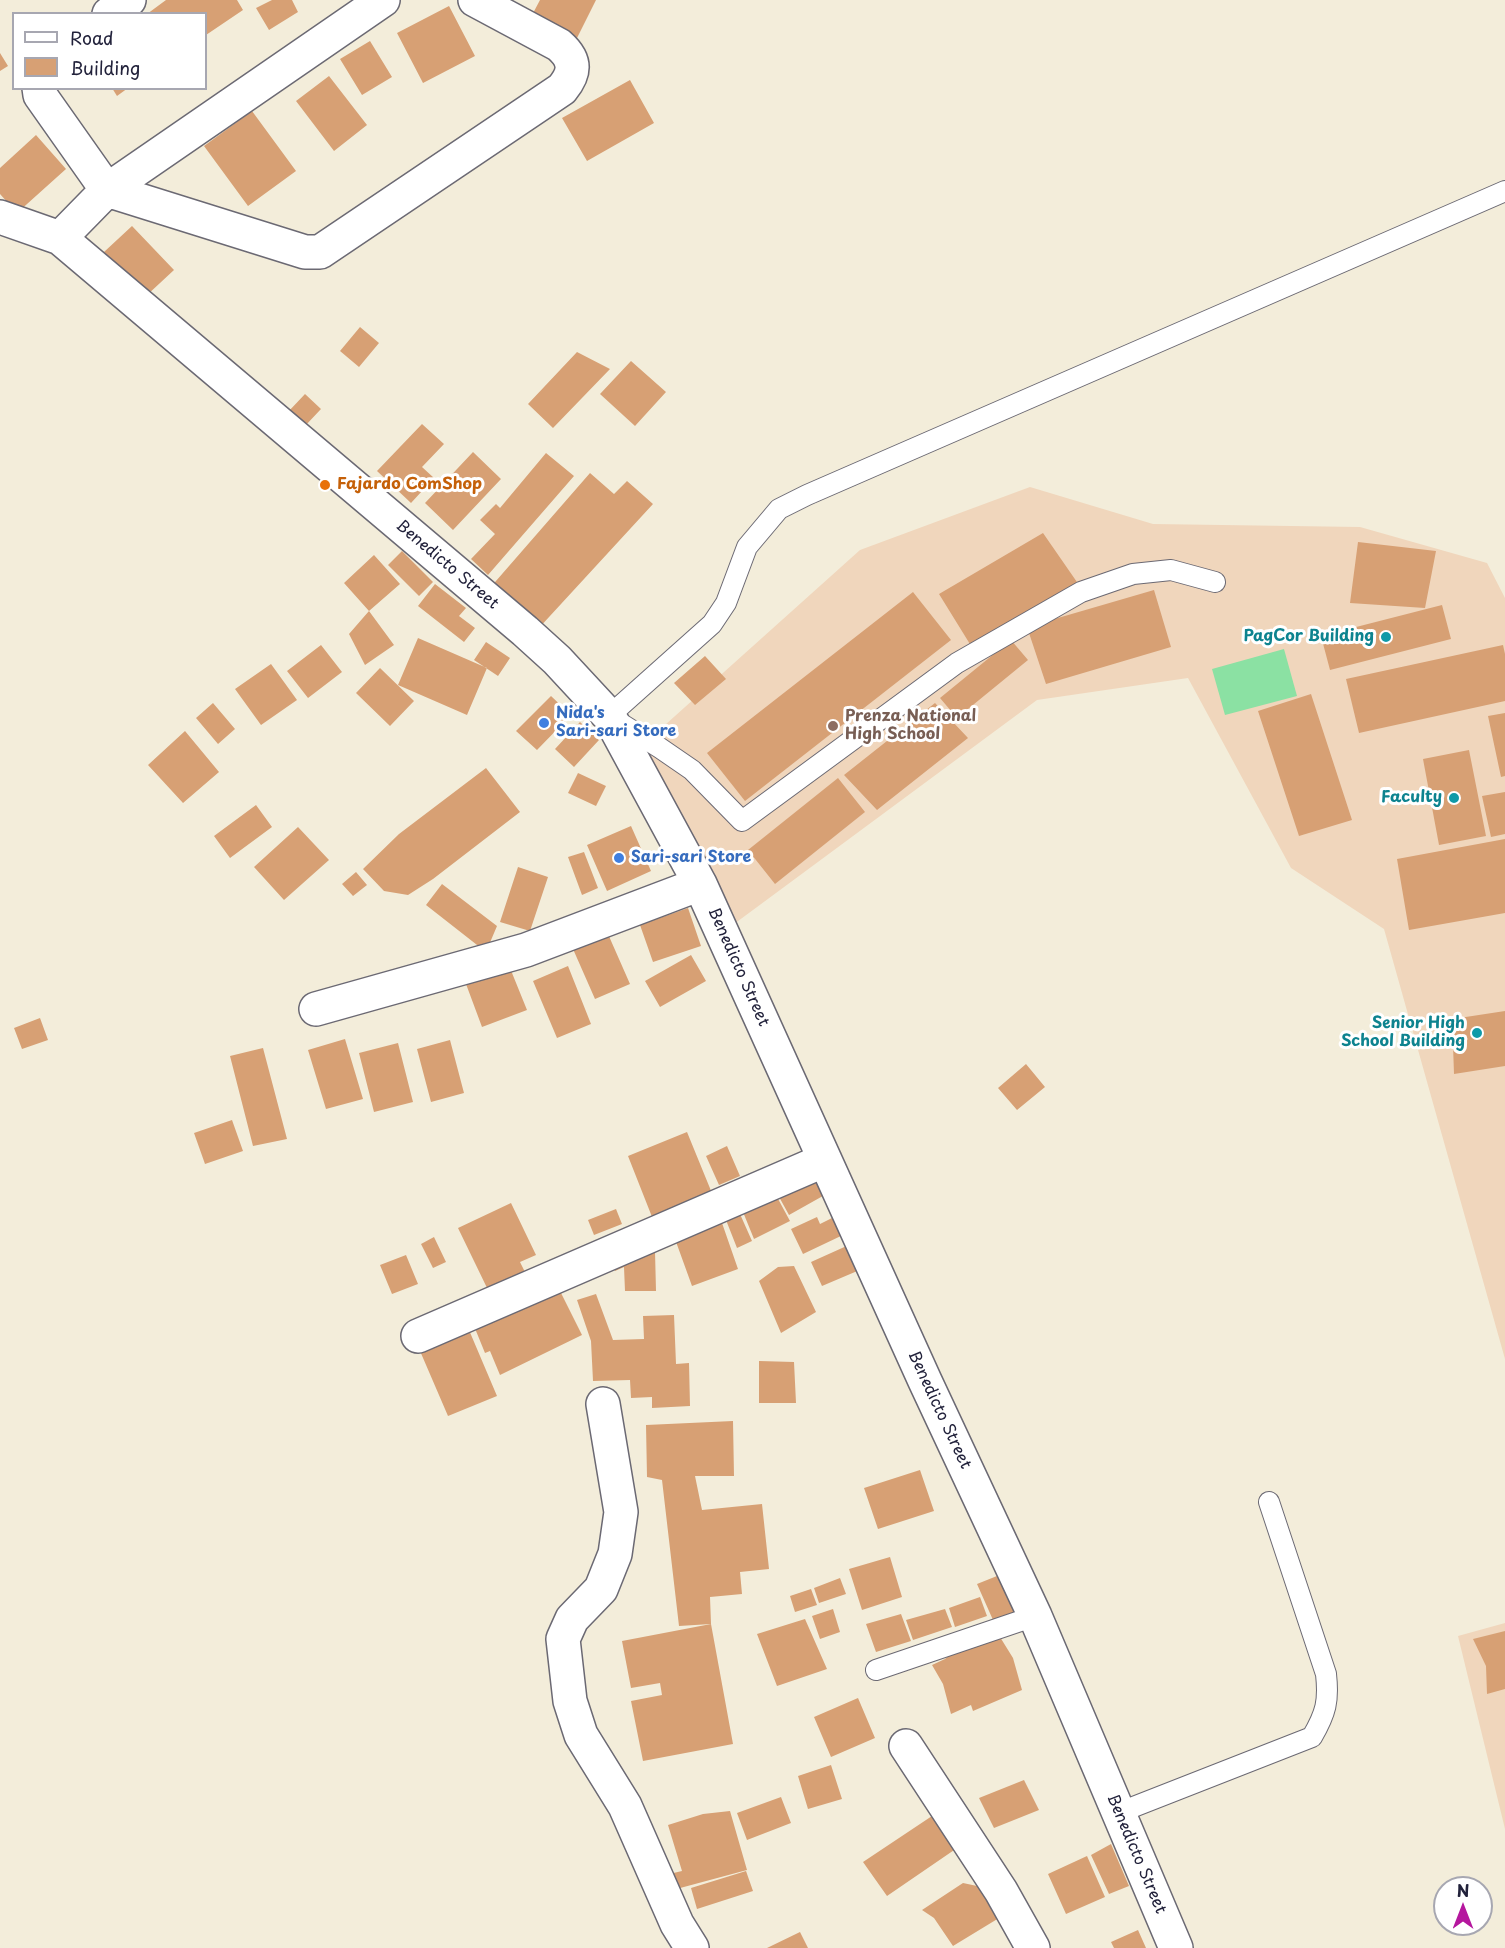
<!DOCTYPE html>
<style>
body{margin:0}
#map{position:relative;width:1505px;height:1948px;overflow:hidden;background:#f3edda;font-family:"Playpen Sans",sans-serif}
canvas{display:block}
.legend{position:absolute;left:12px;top:12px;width:195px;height:78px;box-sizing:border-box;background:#fff;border:2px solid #a7a7b1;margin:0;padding:8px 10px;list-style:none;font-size:18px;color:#22223b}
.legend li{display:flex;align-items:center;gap:12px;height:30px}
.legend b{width:30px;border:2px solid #a7a7b1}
.north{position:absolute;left:1433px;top:1876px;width:60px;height:60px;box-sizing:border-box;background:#fff;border:2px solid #a7a7b1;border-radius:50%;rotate:0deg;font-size:16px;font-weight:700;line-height:24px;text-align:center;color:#22223b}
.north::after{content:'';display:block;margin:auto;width:21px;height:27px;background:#b5179e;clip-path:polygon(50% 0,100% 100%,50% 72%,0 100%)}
</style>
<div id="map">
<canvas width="1505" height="1948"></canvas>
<ul class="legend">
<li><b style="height:8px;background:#fff"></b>Road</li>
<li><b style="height:16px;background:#d7a074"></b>Building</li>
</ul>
<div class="north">N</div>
</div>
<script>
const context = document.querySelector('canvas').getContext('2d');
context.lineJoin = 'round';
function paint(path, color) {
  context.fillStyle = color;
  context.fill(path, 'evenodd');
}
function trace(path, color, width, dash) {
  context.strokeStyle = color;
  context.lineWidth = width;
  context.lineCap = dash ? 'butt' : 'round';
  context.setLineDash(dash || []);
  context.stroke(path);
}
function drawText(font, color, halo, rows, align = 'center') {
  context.font = font + ' "Playpen Sans",sans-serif';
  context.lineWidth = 6;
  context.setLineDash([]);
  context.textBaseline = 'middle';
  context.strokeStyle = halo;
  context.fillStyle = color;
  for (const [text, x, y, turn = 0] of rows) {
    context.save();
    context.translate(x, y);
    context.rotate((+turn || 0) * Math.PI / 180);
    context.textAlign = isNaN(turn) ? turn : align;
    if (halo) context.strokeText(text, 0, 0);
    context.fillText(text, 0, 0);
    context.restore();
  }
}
paint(new Path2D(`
 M1030 487 1153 524 1360 527 1487 563 1505 598V1359L1384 929 1291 868 1188 678 1037 700 730 927 636 751 860 550Z
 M1505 1623V1829L1458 1636Z`), '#f0d6bc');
paint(new Path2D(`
 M1284 649 1297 696 1225 715 1212 669Z`), '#8be1a3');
paint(new Path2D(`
 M166 0H237L243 10 206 35V14H147Z
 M272 0H292L298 12 269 30 256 8Z
 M540 0H596L576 40 531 17Z
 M449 6 475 56 423 83 397 33Z
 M370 41 392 77 362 95 340 59Z
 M0 53 8 66 0 71Z
 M329 76 367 125 334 151 296 101Z
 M630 80 654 123 587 161 562 118Z
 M112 88H128L117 96Z
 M252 111 296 171 248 206 204 146Z
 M36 135 66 169 17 213 0 194V168Z
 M132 226 174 270 146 296 104 252Z
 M360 327 379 343 359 367 340 351Z
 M577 352 610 369 553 428 528 404Z
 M631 361 666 392 635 426 600 394Z
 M305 394 321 409 305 426 288 412Z
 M422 424 444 444 422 467 434 478 411 503 377 471Z
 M473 452 501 479 453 530 425 503Z
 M546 453 574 476 488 575 471 559 495 534 480 520 496 504 500 508Z
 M590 473 614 494 627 481 653 504 538 629 489 589Z
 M1043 533 1079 585 973 649 939 594Z
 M1358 542 1436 551 1425 608 1350 603Z
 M402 551 433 582 419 596 388 565Z
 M374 555 400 584 369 611 344 583Z
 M435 584 466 608 459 616 475 628 464 642 418 606Z
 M1154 590 1171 647 1046 684 1027 627Z
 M913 592 951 640 745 801 707 753Z
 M1442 605 1451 639 1330 670 1321 636Z
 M369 611 394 645 365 665 349 634Z
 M418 638 487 668 467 715 398 685Z
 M1011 640 1028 660 957 718 940 698Z
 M486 642 510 658 498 676 474 660Z
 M321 645 342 672 308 698 287 671Z
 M1503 645 1505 654V701L1359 733 1346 679Z
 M705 656 726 679 695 705 674 683Z
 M271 664 297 700 261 725 235 689Z
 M380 668 414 701 390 726 356 693Z
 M1311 694 1352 820 1299 836 1258 711Z
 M551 696 571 715 537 750 516 731Z
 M213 703 235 729 218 744 196 718Z
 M935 703 968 738 877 810 844 775Z
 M1505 713V776L1501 777 1488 716Z
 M580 722 599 740 574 767 555 749Z
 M185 731 219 772 183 803 148 765Z
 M1469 750 1486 836 1439 845 1423 759Z
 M486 768 520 812 433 879 408 895 384 891 363 869 399 834Z
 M578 773 606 786 596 806 568 793Z
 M838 778 865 812 775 884 748 850Z
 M1505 792V834L1491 837 1482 796Z
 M256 805 272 827 230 858 214 836Z
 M631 826 651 871 607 891 587 845Z
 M298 827 329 860 284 900 254 867Z
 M1505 839V913L1409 930 1397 859Z
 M584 852 598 888 582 895 568 857Z
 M518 867 548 877 530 931 500 922Z
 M356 872 367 885 353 896 342 884Z
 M442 884 497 926 486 952 426 905Z
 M688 908 701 946 653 962 640 925Z
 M608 934 630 984 595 999 573 949Z
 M691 955 706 981 660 1007 645 981Z
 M568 966 591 1024 557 1038 533 981Z
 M510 968 527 1010 482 1027 466 984Z
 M1505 1011V1066L1454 1074 1453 1045 1446 1020Z
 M40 1018 48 1040 22 1049 14 1028Z
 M345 1039 363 1099 326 1109 308 1050Z
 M450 1040 464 1093 431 1102 417 1049Z
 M398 1043 413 1102 374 1112 359 1053Z
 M263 1048 287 1139 253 1146 230 1056Z
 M1026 1064 1045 1087 1017 1110 998 1088Z
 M232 1120 243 1151 205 1164 194 1133Z
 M687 1132 716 1203 656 1227 628 1156Z
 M727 1146 740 1176 719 1185 706 1156Z
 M810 1180 830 1192 789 1215 778 1195Z
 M777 1197 790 1221 754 1239 743 1212Z
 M511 1203 536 1255 520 1262 526 1274 489 1292 458 1228Z
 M616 1209 622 1224 594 1235 588 1220Z
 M740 1214 752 1241 737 1248 726 1220Z
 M817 1217 820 1224 834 1217 843 1235 803 1254 791 1229Z
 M722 1223 738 1269 692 1286 675 1239Z
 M434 1237 446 1262 433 1268 421 1244Z
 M851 1244 862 1269 822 1286 811 1262Z
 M655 1251 656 1291H625L624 1267 615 1271 610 1261Z
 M406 1255 418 1284 392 1294 380 1265Z
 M794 1266 816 1312 781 1333 759 1281 778 1267Z
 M558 1287 582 1335 500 1375 490 1351 485 1353 474 1326Z
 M596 1294 613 1340 644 1339 643 1316 674 1315 676 1364 689 1363 690 1406 652 1408V1397L631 1398 630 1380 593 1381 591 1341 577 1300Z
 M466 1323 497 1396 448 1416 417 1344Z
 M759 1361 794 1362 796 1403H759Z
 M733 1421 734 1476H695L702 1510 762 1504 769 1569 740 1572 742 1594 710 1597 711 1624 733 1744 643 1761 631 1701 662 1695 660 1683 631 1688 622 1641 711 1624 679 1626 662 1480 647 1477 646 1425Z
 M920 1470 934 1511 878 1529 864 1488Z
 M890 1557 902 1597 862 1610 849 1569Z
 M1002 1574 1019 1611 993 1620 977 1584Z
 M840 1578 846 1594 819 1603 814 1588Z
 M811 1589 817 1605 795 1612 790 1596Z
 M980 1597 987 1616 955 1627 949 1608Z
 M833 1609 840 1632 820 1639 812 1616Z
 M945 1609 952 1627 913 1640 906 1620Z
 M901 1614 911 1641 876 1652 866 1624Z
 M805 1619 827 1669 777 1686 757 1634Z
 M1505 1631V1689L1487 1694 1486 1666 1473 1639Z
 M1000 1637 1013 1658 1022 1690 973 1711 971 1705 951 1714 943 1684 932 1665 945 1659 954 1651Z
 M858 1698 875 1738 831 1757 814 1717Z
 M831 1765 842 1799 808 1809 798 1776Z
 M1024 1780 1039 1810 994 1828 979 1798Z
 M781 1797 791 1823 747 1840 737 1813Z
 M730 1811 747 1870 669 1891 665 1875 682 1871 668 1825 703 1814Z
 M932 1816 960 1846 887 1896 863 1862Z
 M1111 1844 1129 1886 1109 1894 1091 1855Z
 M1087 1856 1105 1897 1066 1914 1048 1874Z
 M746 1871 753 1891 697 1909 691 1888Z
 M963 1883 977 1886 999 1918 953 1946 934 1918 922 1910Z
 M1138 1930 1146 1948H1114L1111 1942Z
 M800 1932 808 1948H767Z`), '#d7a074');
const service = new Path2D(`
 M1215 582 1171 570 1133 574 1081 592 957 663 742 821 692 770 660 748 609 716 712 624 726 603 747 547 779 509 807 495 1505 191
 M876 1670 1035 1616
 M1118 1813 1312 1737C1326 1713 1329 1701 1326 1674L1269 1502`);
const minor = new Path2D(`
 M109 14 129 0
 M39 88 40 95 107 190 305 252H320L562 89C576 72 576 60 559 45L475 0
 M0 217 60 238 525 631 557 660 609 716 700 884 925 1381 1035 1616 1176 1948
 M60 238 107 190 383 0
 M316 1009 526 950 700 884
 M418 1336 825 1160
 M603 1404 621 1512 615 1554 601 1589 572 1619 563 1639 570 1701 581 1735 625 1806 677 1924 692 1948
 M906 1746 1001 1891 1033 1948`);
trace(service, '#6b6973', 22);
trace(minor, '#6b6973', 36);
trace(service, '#fff', 20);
trace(minor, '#fff', 33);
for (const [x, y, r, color] of [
 [325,485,6,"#e8710a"],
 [1386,637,6,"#0f9aa8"],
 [544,723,6,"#3f7fe0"],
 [833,726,6,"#8d6e63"],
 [1454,798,6,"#0f9aa8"],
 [619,858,6,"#3f7fe0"],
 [1477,1033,6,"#0f9aa8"]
]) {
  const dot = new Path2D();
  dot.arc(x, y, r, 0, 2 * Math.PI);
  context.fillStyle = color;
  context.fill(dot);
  trace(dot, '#fff', 2);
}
drawText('bold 16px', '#c56008', '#fff', [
 ["Fajardo ComShop",337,485]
], 'left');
drawText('16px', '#22223b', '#fff', [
 ["Benedicto Street",447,565,40],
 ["Benedicto Street",738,967,66],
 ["Benedicto Street",939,1410,65],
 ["Benedicto Street",1136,1854,67]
]);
drawText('bold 16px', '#0d838f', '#fff', [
 ["PagCor Building",1374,637],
 ["Faculty",1442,798],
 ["Senior High",1465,1024],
 ["School Building",1465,1042]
], 'right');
drawText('bold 16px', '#366cbe', '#fff', [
 ["Nida's",556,714],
 ["Sari-sari Store",556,732],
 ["Sari-sari Store",631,858]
], 'left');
drawText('bold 16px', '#785e54', '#fff', [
 ["Prenza National",845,717],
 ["High School",845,735]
], 'left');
</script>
